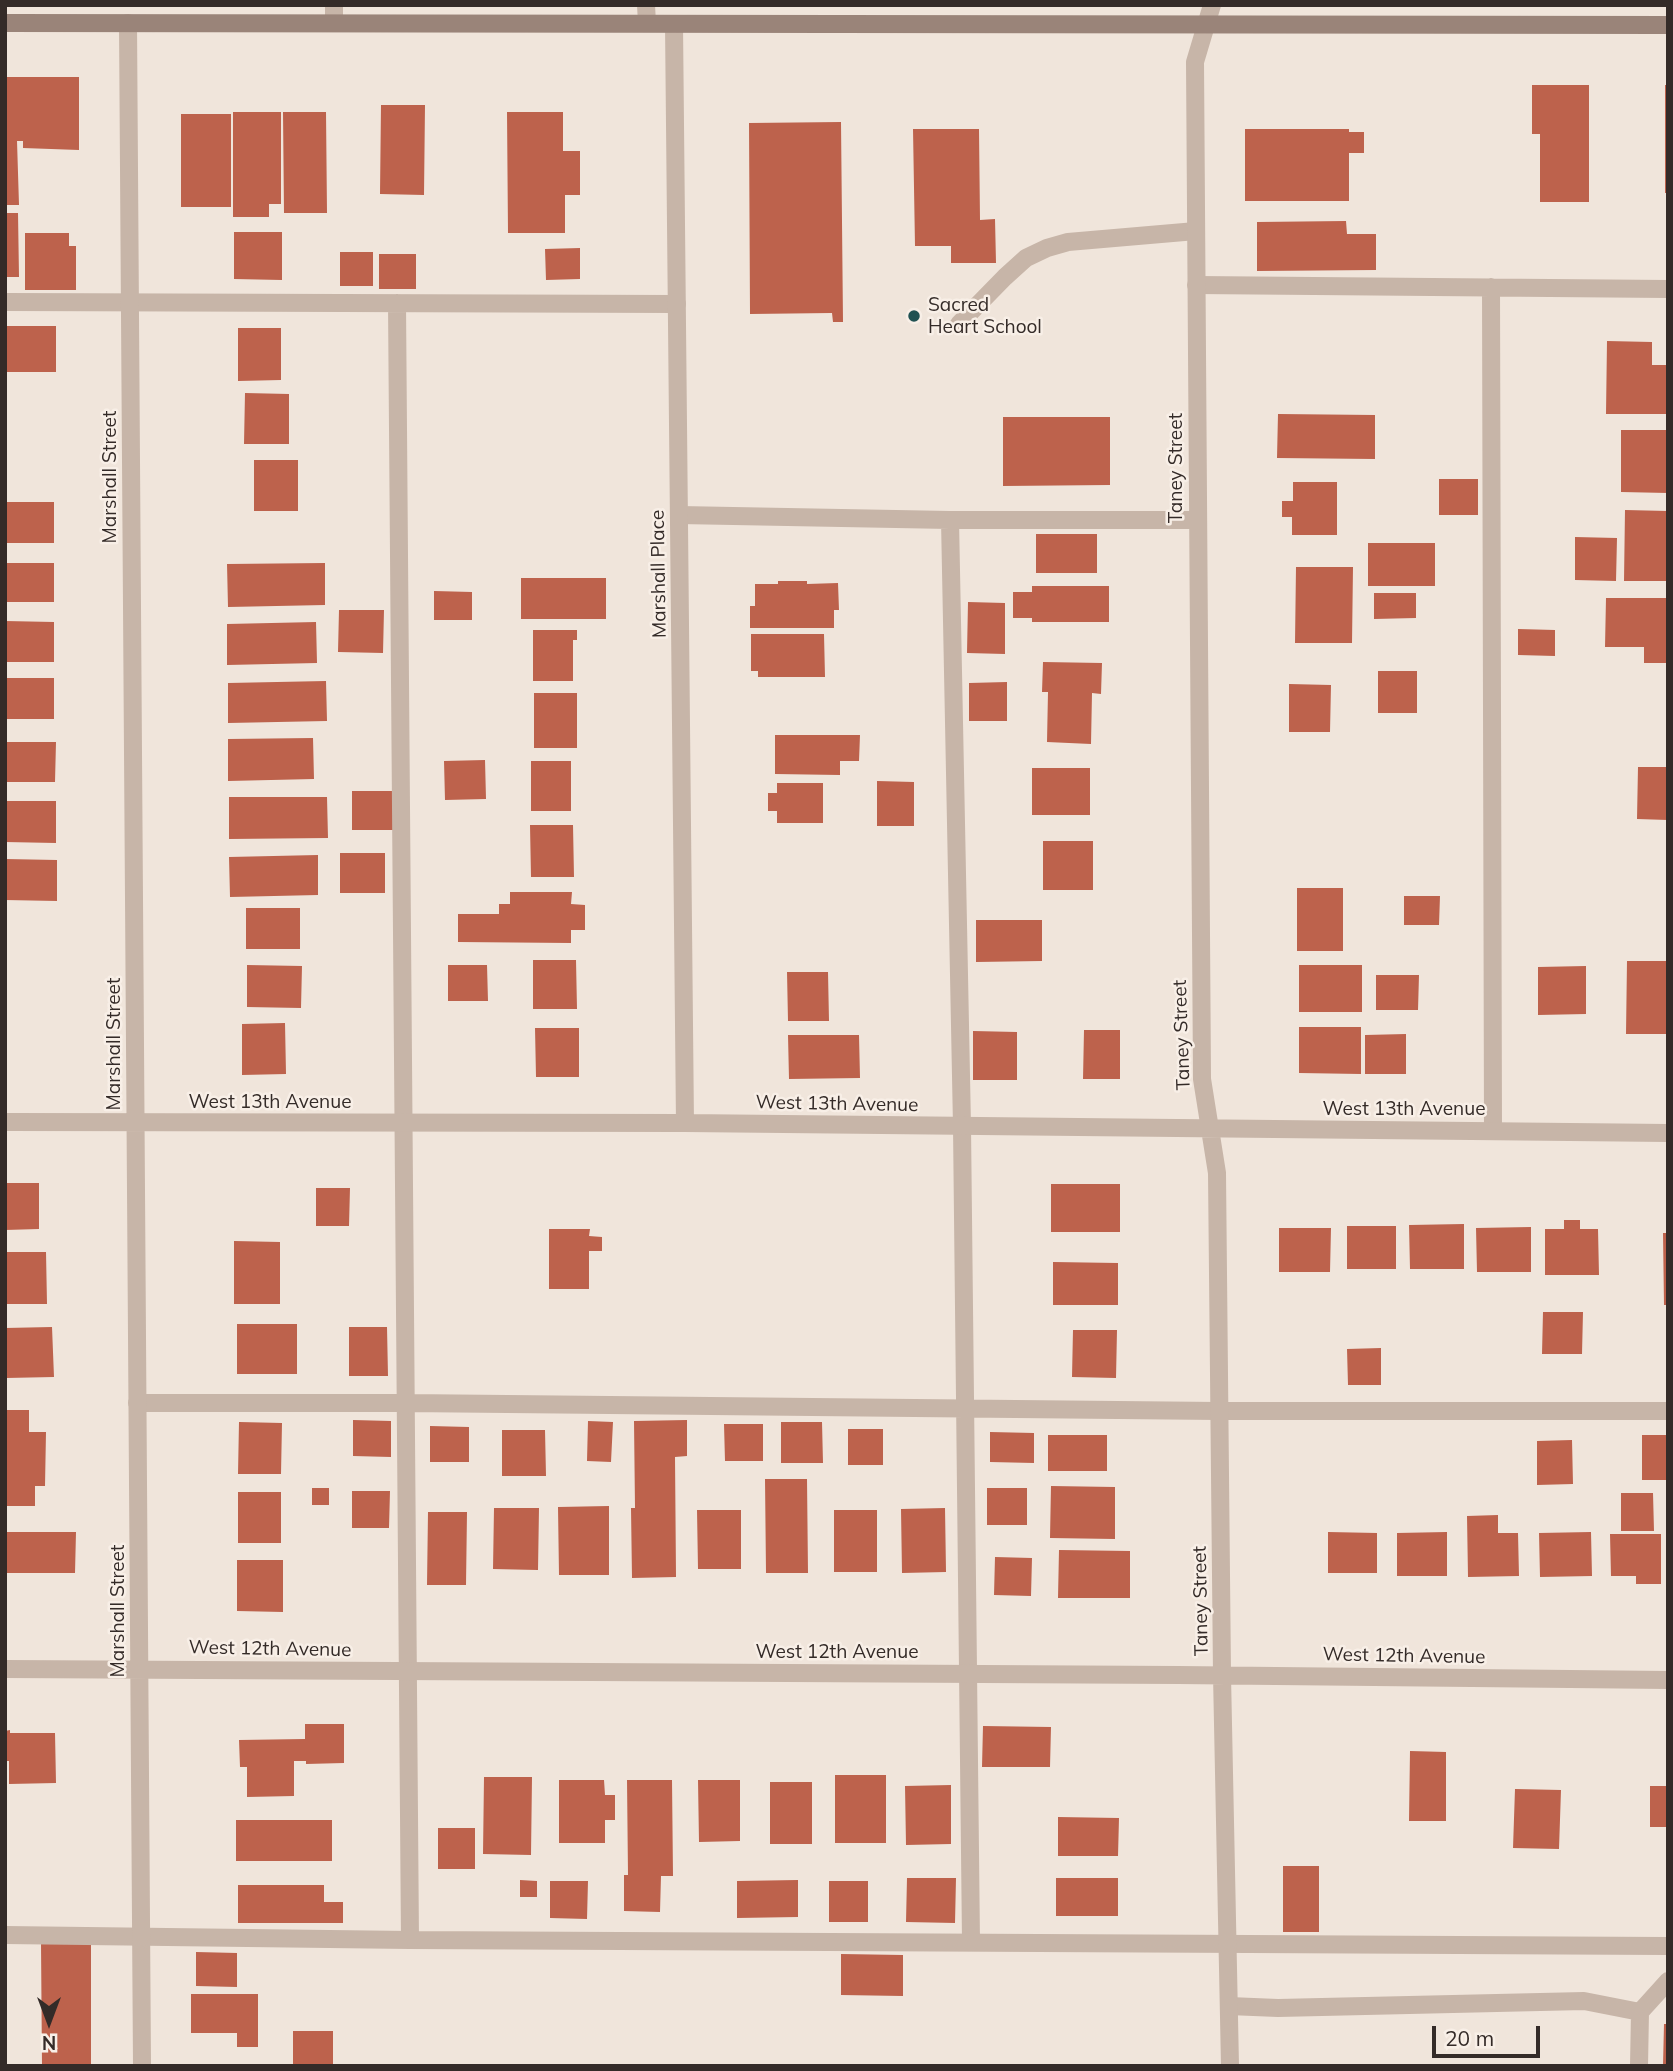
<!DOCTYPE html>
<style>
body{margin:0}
#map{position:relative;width:1673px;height:2071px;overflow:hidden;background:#f0e5db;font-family:Mulish,sans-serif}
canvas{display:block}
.frame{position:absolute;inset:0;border:7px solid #342b28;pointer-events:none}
.north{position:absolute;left:14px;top:1987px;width:70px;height:70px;-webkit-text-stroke:5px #f8efe7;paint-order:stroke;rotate:180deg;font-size:19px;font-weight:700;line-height:28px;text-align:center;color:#342b28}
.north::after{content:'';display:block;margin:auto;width:24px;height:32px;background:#342b28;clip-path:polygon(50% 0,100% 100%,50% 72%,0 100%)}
.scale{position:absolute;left:1432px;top:2026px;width:108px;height:32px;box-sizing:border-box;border:4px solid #342b28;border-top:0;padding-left:9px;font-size:21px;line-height:24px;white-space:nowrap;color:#342b28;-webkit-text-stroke:5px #f8efe7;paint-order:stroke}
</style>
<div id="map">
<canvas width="1673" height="2071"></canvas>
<div class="frame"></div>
<div class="north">N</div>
<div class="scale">20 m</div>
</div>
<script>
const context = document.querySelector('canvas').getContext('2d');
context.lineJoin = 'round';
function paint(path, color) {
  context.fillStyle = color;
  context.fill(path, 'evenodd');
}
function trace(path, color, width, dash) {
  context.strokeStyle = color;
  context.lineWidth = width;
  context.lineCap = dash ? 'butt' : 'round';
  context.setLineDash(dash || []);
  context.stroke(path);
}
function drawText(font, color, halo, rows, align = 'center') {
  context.font = font + ' Mulish,sans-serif';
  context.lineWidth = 5;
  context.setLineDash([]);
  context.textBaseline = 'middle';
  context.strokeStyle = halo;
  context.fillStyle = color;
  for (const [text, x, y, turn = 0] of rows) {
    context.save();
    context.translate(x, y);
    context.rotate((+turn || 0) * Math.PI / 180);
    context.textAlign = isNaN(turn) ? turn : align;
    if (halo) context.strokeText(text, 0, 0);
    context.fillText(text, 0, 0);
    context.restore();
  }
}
paint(new Path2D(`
 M5 77H79V150L23 148V141H17L19 205H5Z
 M1532 85H1589V202H1540V134H1532Z
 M1665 85H1668V193H1665Z
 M381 105H425L424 195 380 194Z
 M233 112H281V204H269V217H233Z
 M283 112H326L327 213H284Z
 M507 112H563V151H580V195H565V233H508Z
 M181 114H231V207H181Z
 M841 122 843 322H833L832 313 750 314 749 123Z
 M913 129H979L980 220 995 219 996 263H951V246H915Z
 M1245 129H1349V132H1364V153H1349V201H1245Z
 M5 213H18L19 277H5Z
 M1346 221 1347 234H1376V270L1257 271V222Z
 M234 232H282V280L234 279Z
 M25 233H69V246H76V290H25Z
 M580 248V279L546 280 545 249Z
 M340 252H373V286H340Z
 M379 254H416V289H379Z
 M5 326H56V372H5Z
 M238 328H281V380L238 381Z
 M1607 341 1652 342V365H1668V414H1606Z
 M245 393 289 394V444H244Z
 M1278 414 1375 415V459L1277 458Z
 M1003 417H1110V485L1003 486Z
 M1621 430H1668V493L1621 492Z
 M254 460H298V511H254Z
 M1439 479H1478V515H1439Z
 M1293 482H1337V535H1292V517H1282V501H1293Z
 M5 502H54V543H5Z
 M1625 510 1668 511V581H1624Z
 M1036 534H1097V573H1036Z
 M1575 537 1617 538 1616 581 1575 580Z
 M1368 543H1435V586H1368Z
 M5 563H54V602H5Z
 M325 563V605L228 607 227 564Z
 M1296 567H1353L1352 643H1295Z
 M521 578H606V619H521Z
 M778 581H807V584L838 583 839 610H834V628H750V606H755V584H778Z
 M1032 586H1109V622H1032V618H1013V592H1032Z
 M434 591 472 592V620H434Z
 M1374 593H1416V618L1374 619Z
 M1606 598H1668V663H1644V647H1605Z
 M968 602 1005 603V654L967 653Z
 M339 610H384L383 653 338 652Z
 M5 621 54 622V662H5Z
 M316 622 317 663 227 665V624Z
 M1518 629 1555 630V656L1518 655Z
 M533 630H577V640H573V681H533Z
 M751 634H824L825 677H758V671H751Z
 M1043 662 1102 663 1101 694 1092 693 1091 744 1047 742 1048 692H1042Z
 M1378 671H1417V713H1378Z
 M5 678H54V719H5Z
 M326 681 327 721 228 723V683Z
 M1007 682V721H969V683Z
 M1289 684 1331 685 1330 732H1289Z
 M534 693H577V748H534Z
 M775 735H860L859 761H840V775L775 774Z
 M313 738 314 779 228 781V739Z
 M5 742H56L55 782H5Z
 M485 760 486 799 445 800 444 761Z
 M531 761H571V811H531Z
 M1638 767H1668V820L1637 819Z
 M1032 768H1090V815H1032Z
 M877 781 914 782V826H877Z
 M777 783H823V823H777V811H768V793H777Z
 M352 791H394V830H352Z
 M229 797H327L328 838 229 839Z
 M5 801H56V843L5 842Z
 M530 825H573L574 877H531Z
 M1043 841H1093V890H1043Z
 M340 853H385V893H340Z
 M318 855V895L230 897 229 857Z
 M5 859 57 860V901L5 900Z
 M1297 888H1343V951H1297Z
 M510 892H572L571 904 585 905V930H571V943L458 942V914H499V904H510Z
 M1404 896H1440L1439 925H1404Z
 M246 908H300V949H246Z
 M976 920H1042V961L976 962Z
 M533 960H576L577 1009H533Z
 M1627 961H1668V1034H1626Z
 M247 965 302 966 301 1008 247 1007Z
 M448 965H487L488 1001H448Z
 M1299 965H1362V1012H1299Z
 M1586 966V1014L1538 1015V967Z
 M787 972H828L829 1021H788Z
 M1376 975H1419L1418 1010H1376Z
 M285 1023 286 1074 242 1075V1024Z
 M1299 1027H1361V1074L1299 1073Z
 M535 1028H579V1077H536Z
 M1084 1030H1120V1079H1083Z
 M973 1031 1017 1032V1080H973Z
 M1406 1034V1074H1365V1035Z
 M788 1035H859L860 1078 789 1079Z
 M5 1183H39V1229L5 1230Z
 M1051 1184H1120V1232H1051Z
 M316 1188H350L349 1226H316Z
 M1564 1220H1580V1229H1598L1599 1275H1545V1229H1564Z
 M1464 1224V1269H1410L1409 1225Z
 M1347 1226H1396V1269H1347Z
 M1531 1227V1272H1477L1476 1228Z
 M1279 1228H1331L1330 1272H1279Z
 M549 1229H590L589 1236 602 1237V1251H589V1289H549Z
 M1663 1233H1668V1305H1664Z
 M234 1241 280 1242V1304H234Z
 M5 1252H46L47 1304H5Z
 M1053 1262 1118 1263V1305H1053Z
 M1543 1312H1583L1582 1354H1542Z
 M237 1324H297V1374H237Z
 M52 1327 54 1377 6 1378 5 1328Z
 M349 1327H387L388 1376H349Z
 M1073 1330H1117L1116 1378 1072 1377Z
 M1381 1348V1385H1348L1347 1349Z
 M5 1410H29V1432H46L45 1486H35V1506H5Z
 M353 1420 391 1421V1457L353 1456Z
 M687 1420V1456L675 1457 676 1577 632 1578 631 1508H635L634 1421Z
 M588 1421 613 1422 611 1462 587 1461Z
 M239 1422 282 1423 281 1474H238Z
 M781 1422H822L823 1463H781Z
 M724 1424H763V1461H725Z
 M430 1426 469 1427V1462H430Z
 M848 1429H883V1465H848Z
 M502 1430H545L546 1476H502Z
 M990 1432 1034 1433V1463L990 1462Z
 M1048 1435H1107V1471H1048Z
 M1642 1435H1668V1480H1642Z
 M1572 1440 1573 1484 1537 1485V1441Z
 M765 1479H807L808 1573H766Z
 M1051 1486 1115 1487V1539L1050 1538Z
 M312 1488H329V1505H312Z
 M987 1488H1027V1525H987Z
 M352 1491H390L389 1528H352Z
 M238 1492H281V1543H238Z
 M1621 1493H1653L1654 1531H1621Z
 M609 1506V1575H559L558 1507Z
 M494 1508H539L538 1570 493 1569Z
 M945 1508 946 1572 902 1573 901 1509Z
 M697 1510H741V1569H698Z
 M834 1510H877V1572H834Z
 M428 1512H467L466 1585H427Z
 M1498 1515V1533H1518L1519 1576 1468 1577 1467 1516Z
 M5 1532H76L75 1573H5Z
 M1328 1532 1377 1533V1573H1328Z
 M1447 1532V1576H1397V1533Z
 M1591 1532 1592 1576 1540 1577 1539 1533Z
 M1610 1534H1661V1584H1636V1576H1611Z
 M1059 1550 1130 1551V1598H1058Z
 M995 1557 1032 1558 1031 1596 994 1595Z
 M237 1560H283V1612L237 1611Z
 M305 1724H344V1763L306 1764V1761H294V1796L247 1797V1767H240L239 1740 305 1739Z
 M983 1726 1051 1727 1050 1767H982Z
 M10 1730V1733H55L56 1783 9 1784V1761H5V1731Z
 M1410 1751 1446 1752V1821H1409Z
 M835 1775H886V1843H835Z
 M484 1777H532L531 1855 483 1854Z
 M559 1780H604L605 1795H615V1820H605V1843H559Z
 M627 1780H672L673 1876H661L660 1912 624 1911V1875H628Z
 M698 1780H740V1841L699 1842Z
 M770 1782H812V1844H770Z
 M951 1785V1844L906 1845 905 1786Z
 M1650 1786H1668V1827H1650Z
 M1515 1789 1561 1790 1559 1849 1513 1848Z
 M1058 1817 1119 1818 1118 1856H1058Z
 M236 1820H332V1861H236Z
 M438 1828H475V1869H438Z
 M1283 1866H1319V1932H1283Z
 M907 1878H956L955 1923 906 1922Z
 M1056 1878H1118V1916H1056Z
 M520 1880 537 1881V1897H520Z
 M798 1880V1917L737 1918V1881Z
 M550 1881H588L587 1919 550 1918Z
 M829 1881H868V1922H829Z
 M238 1885H324V1902H343V1923H238Z
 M91 1942V2066H42L41 1943Z
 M196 1952 237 1953V1987L196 1986Z
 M841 1954 903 1955V1996L841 1995Z
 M191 1994H258V2047H237V2033H191Z
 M1664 2024H1668V2066H1663Z
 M293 2031H333V2066H293Z`), '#bd624c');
trace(new Path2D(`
 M334 5V23
 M646 5 647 23
 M1196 285 1668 289
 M1491 287 1493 1131
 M5 302 677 304
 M397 303 410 1940
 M959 324 1005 277 1026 258 1047 248 1068 242 1196 231
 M679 515 950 520H1197
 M950 520 962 1126 971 1942
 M137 1403H406L1219 1411H1668
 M5 1935 410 1940 1668 1946
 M1229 2006 1278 2008 1584 2001 1640 2012
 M1639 2066 1640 2012 1668 1981`), '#c7b5a8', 18);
trace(new Path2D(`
 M1212 5 1195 62 1202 1079 1217 1173 1222 1675 1230 2066
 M128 23 142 2066
 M674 24 685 1123
 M5 1122 685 1123 1668 1133
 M5 1669 1178 1675 1668 1680`), '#c7b5a8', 18);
trace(new Path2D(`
 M5 23 1668 25`), '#9a8479', 18);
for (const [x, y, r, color] of [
 [914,316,7,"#205152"]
]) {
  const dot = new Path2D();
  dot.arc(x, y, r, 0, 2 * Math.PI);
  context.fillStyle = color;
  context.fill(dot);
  trace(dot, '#f8efe7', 2.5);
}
drawText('19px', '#342b28', '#f8efe7', [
 ["Sacred",928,305],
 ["Heart School",928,327]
], 'left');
drawText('19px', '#342b28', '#f8efe7', [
 ["Taney Street",1176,468,-90],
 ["Marshall Street",110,477,-90],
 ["Marshall Place",659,574,-91],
 ["Taney Street",1182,1035,-92],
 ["Marshall Street",114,1044,-90],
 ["West 13th Avenue",270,1102],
 ["West 13th Avenue",837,1104,1],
 ["West 13th Avenue",1404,1109],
 ["Taney Street",1201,1601,-91],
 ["Marshall Street",118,1611,-90],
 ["West 12th Avenue",270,1649,1],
 ["West 12th Avenue",837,1652],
 ["West 12th Avenue",1404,1656,1]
]);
</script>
